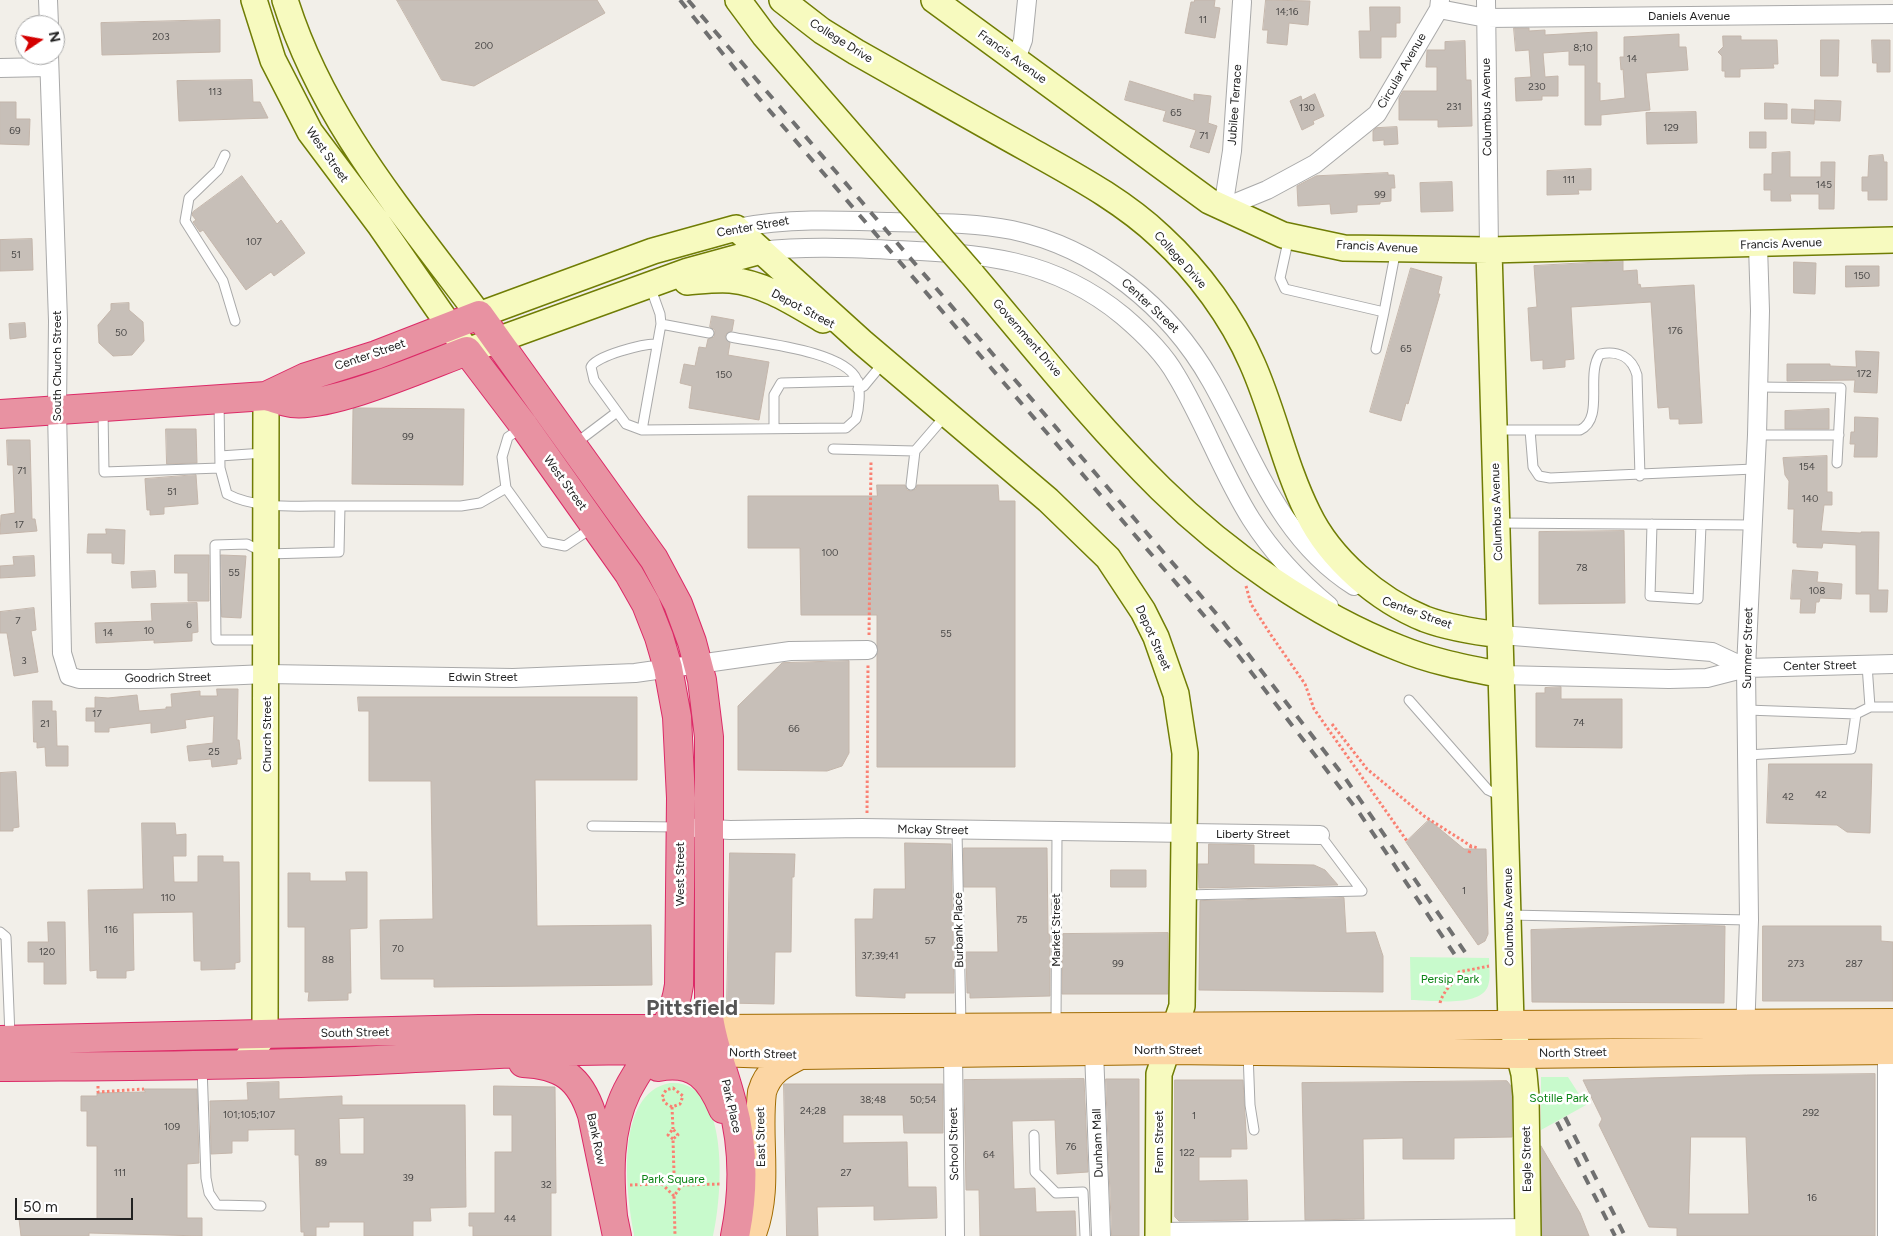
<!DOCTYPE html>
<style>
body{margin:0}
#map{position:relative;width:1893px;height:1236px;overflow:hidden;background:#f2efe9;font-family:Figtree,sans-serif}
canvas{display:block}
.north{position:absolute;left:15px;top:15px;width:50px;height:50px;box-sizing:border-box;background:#fff;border:1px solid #a7a7a7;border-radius:50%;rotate:78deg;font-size:14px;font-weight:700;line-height:20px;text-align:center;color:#222}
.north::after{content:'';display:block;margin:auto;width:18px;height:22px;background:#d40000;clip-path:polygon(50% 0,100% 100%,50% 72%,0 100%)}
.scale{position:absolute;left:15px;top:1198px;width:118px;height:22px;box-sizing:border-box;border:2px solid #222;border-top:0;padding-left:6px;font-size:15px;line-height:18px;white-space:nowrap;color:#222;-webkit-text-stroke:4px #fff;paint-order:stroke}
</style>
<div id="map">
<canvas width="1893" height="1236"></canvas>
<div class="north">N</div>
<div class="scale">50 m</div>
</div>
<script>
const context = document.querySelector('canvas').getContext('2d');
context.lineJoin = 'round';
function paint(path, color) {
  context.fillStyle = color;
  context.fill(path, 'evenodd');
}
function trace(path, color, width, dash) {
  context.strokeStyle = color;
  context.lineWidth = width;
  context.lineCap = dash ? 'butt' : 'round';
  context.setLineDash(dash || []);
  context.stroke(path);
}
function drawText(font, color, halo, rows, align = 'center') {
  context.font = font + ' Figtree,sans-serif';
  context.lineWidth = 5;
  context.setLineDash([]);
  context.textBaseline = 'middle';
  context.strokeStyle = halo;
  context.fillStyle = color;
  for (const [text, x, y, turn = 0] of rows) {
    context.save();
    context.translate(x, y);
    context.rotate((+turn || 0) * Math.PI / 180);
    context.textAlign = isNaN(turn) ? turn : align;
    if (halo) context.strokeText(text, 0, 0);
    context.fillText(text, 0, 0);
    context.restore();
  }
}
paint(new Path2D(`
 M1410 957 1489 958C1489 967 1491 978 1488 986 1480 1008 1430 1000 1411 1000Z
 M1568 1077 1586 1105 1541 1130V1077Z
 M670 1083C732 1079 722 1198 713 1236H634V1234C626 1194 614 1093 670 1083Z`), '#c8facc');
const building = new Path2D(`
 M397 0H597L605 13 474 86 442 80Z
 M1195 0H1215L1214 7 1220 8 1215 38 1185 33 1191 2H1194Z
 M1266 0 1310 1 1308 25 1289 23 1287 45 1267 43 1268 30H1263Z
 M1370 7H1400V23H1396V37H1381V58H1360L1359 31H1370Z
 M220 20V52L102 55 101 23Z
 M1514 28H1529V31L1545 30V35L1597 32V83H1600V101L1625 98 1623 69 1621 70 1620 57H1624V37L1679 34V47H1686L1688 70 1646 73 1650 110 1601 115V125H1585V65H1569V51L1543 53 1545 77 1558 76V96H1542V100L1516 101 1515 78 1531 77 1529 50 1516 51Z
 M1723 36H1741V40H1777L1778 64H1773L1774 68 1740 69V77H1725V71H1722V56L1718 52 1723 47Z
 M1821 40H1839L1838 76H1821Z
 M1872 40H1890V72H1877V63H1873Z
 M1465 41 1466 80H1471L1472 126 1438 127V120H1399V98L1403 91H1437V67H1426L1427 50H1445V42Z
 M252 80 253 102H260L268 118 179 121 177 81Z
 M1130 81 1194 101V94L1211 96 1208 123 1217 126 1209 153 1190 147 1196 130 1163 121 1166 111 1125 100Z
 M1315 94 1324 116 1313 121 1314 124 1302 130 1290 101 1301 96 1302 100Z
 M1815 100 1841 101 1840 121 1815 120Z
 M0 102H16V119H30L29 145 0 144Z
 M1765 103 1787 104V119H1765Z
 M1792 109 1815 110 1814 124 1792 123Z
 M1696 112 1697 143 1647 144 1646 113Z
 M1397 127 1398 144 1384 145V140L1373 141V131L1376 128Z
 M1750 132H1766V148H1750Z
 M1790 152V177H1821V162H1835L1834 209H1819V194H1790L1791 201H1771V190H1764V174H1772V153Z
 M1883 155 1884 162H1887V200H1868V191H1862V177H1868L1869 156Z
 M1591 169V190H1578L1579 194 1547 195V171Z
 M1388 173V175H1394L1395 188H1391V201L1380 202V204L1357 205V212L1331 214 1330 204 1298 206 1297 186 1316 176Z
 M242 176 277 224 281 220 305 253 274 276 271 272 246 290 203 230 200 232 193 222 196 220 192 215 193 212Z
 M1452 182 1453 211 1421 212 1420 183Z
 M32 239 33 270 0 271V240Z
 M1623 261V271L1637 270 1638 285 1640 284 1641 288 1694 285 1702 423 1679 424V419H1670L1669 407 1658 408 1651 302 1571 307 1574 359 1565 360V367L1543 369V360L1531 361 1528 308 1537 307 1534 266Z
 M1794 262 1816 263 1815 294 1794 293Z
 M1846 266H1879V286L1846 287Z
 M1411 268 1442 277 1438 294H1440L1408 404 1406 403 1401 421 1370 412Z
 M129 303V310L143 322 144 341 132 355 113 356 99 343 98 325 111 310V304Z
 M712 316 734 320 732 331 727 333 725 336 730 343 728 355 769 362 759 420 689 408 692 386 680 383 684 364 695 366 699 347 706 348 708 339 714 337 715 330 710 327Z
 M25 323 26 337 10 339 9 324Z
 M1856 351 1879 352 1877 393 1854 392 1855 380 1787 381V364H1830V366L1856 367Z
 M358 408 464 409 463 485 352 484 353 409Z
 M1829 409V429H1785V411Z
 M1855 417 1878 418 1877 457H1854L1855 444H1850L1851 432H1854Z
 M166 429H196L197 463 167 464Z
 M7 440H30L32 519H35L37 531 0 534 1 515 15 513 13 465H8Z
 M1827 456V492H1832V505H1824L1821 531 1861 533V532H1879L1878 590H1888L1887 612H1870V594H1856V545L1823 543 1822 548 1797 547V543H1793L1794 509H1788L1789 481 1785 475 1783 458Z
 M196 475 198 504 164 507V514L150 515V510H147L145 479Z
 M877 485H905L907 490 911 491 916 489 917 485H998L999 501H1015V767H877V615H801L800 548H748V496H877Z
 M106 529 125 530 124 564 112 563V553H87L88 534H106Z
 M1624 531 1625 603 1539 604V532Z
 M175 555H209V601H188V573H175Z
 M221 555 246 556 241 618 222 617Z
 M34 556 35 576 0 578V566L14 565 13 557Z
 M1793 570 1818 572 1817 582 1842 584 1841 599 1820 598 1819 602H1816L1815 613H1800L1801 599H1791Z
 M155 571 156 587 132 588 131 572Z
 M197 603 198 632 192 633V641L154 643V640L96 643 95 623 152 621 151 604Z
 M34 608 36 630 31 631 38 672 14 676 7 633H0V612Z
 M849 661V753L842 766 827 771 738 770V706L782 663Z
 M1561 687V699H1622V748L1536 747V693H1545V688Z
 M217 689H238L237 740H239L241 759H237V764L212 767 211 759 189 761 187 746 213 743 214 716 185 720 186 728 151 733V723L109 728V732H95V721H86V708H95V697L108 698 137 695 139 711 166 709V707H172L171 694 200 691V696H217Z
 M358 697H637V780H535L537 926 651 925 652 985 434 987V979H381L380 920 433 919 431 781H369V711H359Z
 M33 701H52V711H56L57 746H68V766H46L45 747 37 748V742H34Z
 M1769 764H1872L1870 833 1847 832 1837 825 1767 823Z
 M16 772 19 827 13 828V831H0V773Z
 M1429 820 1464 849H1486L1488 934 1485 941 1478 945 1406 842Z
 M142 823H175L176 835 186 834V856H173L174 882H198V856H223V862H239L240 962 235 963V969L201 970V961H194L193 912 133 913 134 970 126 971V978H97V970L90 971 88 890 143 889Z
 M905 843 951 844 954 993H905V998L856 996 855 919H873L874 889H905Z
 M1209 844 1254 845V864L1314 865 1325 870 1338 885 1199 888 1198 864H1208Z
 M964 848H1047L1048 934H1050V996L970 998V993H967L966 952H998L996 887H964Z
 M730 853 795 854 794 877H792L791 952H775L774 1004 727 1003Z
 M1111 870H1146V887H1111Z
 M346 872H367V928L350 929 351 993H348V1000L308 1001 309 992H305V927H288V873H310V881H346Z
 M1344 898 1346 933 1375 932 1383 956V992L1199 990 1200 901Z
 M48 922H65L66 984H44V962H28V942H48Z
 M1684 925 1725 926 1724 1003 1532 1002 1531 930Z
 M1763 926H1881V941L1893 942V1001H1763Z
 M1168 933V994H1062L1063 934Z
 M1875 1074V1236H1677V1228L1649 1227 1599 1125 1602 1119 1583 1080 1746 1075ZM1691 1137H1746L1749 1214H1689Z
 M1084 1079 1088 1172 1057 1174 1055 1120 1012 1121 1014 1189 1035 1188 1036 1212 1075 1211 1076 1236H980L979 1190H966L964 1080Z
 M1106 1079H1139V1236H1112Z
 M1175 1080H1243L1247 1149H1231V1157H1199V1181L1247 1180 1248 1220 1179 1221 1175 1217Z
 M1507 1081 1511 1086 1512 1097V1137L1454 1138V1159H1403V1138L1363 1139 1364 1219 1305 1220 1302 1083Z
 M279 1082V1099L342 1096V1105H465L466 1207 430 1208 431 1221H413V1236H364V1222H329V1227H316V1236H304V1232H301L299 1155H295V1129L248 1130V1141H232V1153L211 1154 210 1101 248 1100 247 1083ZM364 1118V1154H340L339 1119Z
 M784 1084H943V1133H904L903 1115H843V1143L907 1142 908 1187H936L937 1218 874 1220V1206L817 1207 818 1236H787Z
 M494 1086 555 1087 556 1193H551V1236H473V1226H469V1213H495V1152H512V1115H494Z
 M144 1089H197L199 1163 187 1164V1218H202V1236L89 1233V1236H21L19 1219H97V1146H87V1111H81V1096H97V1093L145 1092Z
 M1541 1146 1580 1213 1589 1236H1542Z`);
paint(building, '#c7bfb8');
trace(building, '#c4b6ab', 1);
const lane = new Path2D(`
 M225 155 218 170 189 198 185 221 223 281 235 321
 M1289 237 1280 278 1285 289 1384 312 1396 249
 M661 324 709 333
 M657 344C645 343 595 356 591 367L594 380 626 424 642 430 846 428 856 419C859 409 861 390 857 380 845 351 760 343 731 337
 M1376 349 1384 312
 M1757 387 1841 388 1837 463
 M858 389 864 386 883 363
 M103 410 104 472 220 468 219 401
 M523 427 508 437 502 457 506 488 545 542 565 546 592 528
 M774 428V395L781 383 858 381
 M642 430 661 324 660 314 650 286
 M1496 430H1580C1605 418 1585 375 1600 354 1618 350 1632 357 1637 375L1640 476
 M1530 430 1533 467 1539 476 1550 478 1754 469
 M1757 435H1839
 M576 443 617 412
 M833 449 915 451 946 415
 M220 456 264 453
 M220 468 227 494C259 511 305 505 340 506L339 552 267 554 247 544 215 545 216 640H264
 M911 485 915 451
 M340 506H461L480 503 506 488
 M1498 523 1752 525
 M1652 524 1650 596 1698 599 1701 525
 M1867 665 1870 707H1893
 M1409 700 1488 790 1503 797
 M1747 710 1856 714 1870 707
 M1747 755 1851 749 1856 714
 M592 826 678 827
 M957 831 961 1026
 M1320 835 1362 891
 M1185 895 1362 891
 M1509 915 1749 920
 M0 932 6 937 10 1036
 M1056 1024 1057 832
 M1248 1053 1250 1105 1254 1130
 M202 1067 206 1178 209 1193 217 1205 261 1206
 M1034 1135 1035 1172 1056 1193 1083 1192 1085 1236`);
const street = new Path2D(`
 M48 0 49 25
 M1486 0 1489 250
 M1439 9 1486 18 1893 14
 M49 55 58 321 57 410 62 653 69 676 79 679H148L267 674 513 678 635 673 790 651 868 650
 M1016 59 1023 40 1027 0
 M0 68 49 67
 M1223 208 1267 190 1315 164 1377 114 1439 9 1440 0
 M1223 208 1232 151 1242 2
 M736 228C789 218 836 220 890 222 930 223 972 222 1012 230 1097 248 1169 307 1211 381 1253 455 1278 538 1354 586
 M761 251C805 246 848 248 893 250 980 253 1053 258 1123 316 1143 333 1163 352 1176 375 1204 421 1222 473 1251 519 1272 552 1299 581 1329 606
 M1501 635 1712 652 1746 668
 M1502 675 1669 679 1707 678 1746 668 1893 664
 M680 827 730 830 862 828 1320 835
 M1745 1034 1749 920 1746 668 1757 435 1760 311 1758 245
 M1887 1041V1236
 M1094 1051 1101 1236
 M953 1052 955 1236
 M1158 1232 1528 1228`);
const secondary = new Path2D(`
 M254 0 273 60 310 132 379 224 467 351 688 271 761 251
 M285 0C323 122 404 214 479 315L653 251 736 228 862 342 1048 500 1108 558 1143 611 1156 637 1176 694 1185 753 1182 1006 1159 1074 1158 1236
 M738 0 764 35 909 202
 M782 0 822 31 856 52C913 84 970 117 1028 149 1074 175 1122 200 1161 237 1198 271 1232 317 1252 363 1274 412 1284 465 1308 513 1330 559 1378 600 1425 619 1449 628 1476 632 1501 635
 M934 0 1209 201 1283 235 1344 248 1489 250 1893 240
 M1489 250 1511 1023 1524 1074 1526 1096 1528 1236
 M971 273C1033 346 1093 422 1161 489 1226 553 1314 615 1399 648 1433 662 1467 668 1502 675
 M687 282C701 281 715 279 730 280 764 283 794 303 823 320
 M243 1064 265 1034 266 396`);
const primary = new Path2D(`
 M711 1029 1893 1023
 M716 1052 800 1055 1168 1050 1520 1054 1893 1050
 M751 1236C770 1189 756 1140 762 1092 768 1071 782 1064 800 1055`);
const highway = new Path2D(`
 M266 396 306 377 376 355 479 315 654 559 678 604 692 642 702 680 709 737V1017C713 1047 725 1074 732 1103 744 1147 744 1192 735 1236
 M0 414 266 396C274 398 283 402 292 403 332 408 426 366 467 351L524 426 629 574 646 604 659 637 668 668 677 717 681 798 679 985C672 1032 647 1052 627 1091 608 1129 609 1176 613 1216
 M0 1040 479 1029H711
 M523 1063C561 1065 580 1077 592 1115L617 1236
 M0 1067C119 1066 238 1066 356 1061 476 1056 595 1046 716 1052
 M658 1067C695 1060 710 1078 723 1109`);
trace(lane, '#a9a9a9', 11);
trace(street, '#a9a9a9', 20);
trace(secondary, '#707d05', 28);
trace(primary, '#a06b00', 30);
trace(highway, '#dc2a67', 30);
trace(new Path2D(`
 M1246 586 1251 604 1271 635 1305 684 1314 709 1407 841
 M869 635 871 461
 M1332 724 1367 769 1424 816 1471 846 1478 848
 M867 813 868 664
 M1469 853 1471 846
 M1440 1003C1443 991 1453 984 1459 972L1489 966
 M98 1086V1092L144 1089
 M672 1107 665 1103 662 1097 666 1090 673 1088 683 1096 680 1104 672 1107 673 1129
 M673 1139 668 1135 673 1129 678 1135 673 1139 674 1174
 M630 1185 662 1184
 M682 1185 722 1184
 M674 1196 662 1184 674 1174 682 1185 674 1196 675 1236`), '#fa8072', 3, [2.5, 2.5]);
trace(lane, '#fff', 9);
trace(street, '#fff', 18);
trace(secondary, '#f7fabf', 25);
trace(primary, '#fcd6a4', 28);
trace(highway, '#e892a2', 28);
trace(new Path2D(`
 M680 0 751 89 1238 655 1358 811 1457 958
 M688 0 1220 618 1343 775 1469 958
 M1565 1117 1625 1236
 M1557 1122 1615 1236`), '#707070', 4, [10, 10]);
const secondaryBridge = new Path2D(`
 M909 202 971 273`);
trace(secondaryBridge, '#707d05', 28, []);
trace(secondaryBridge, '#f7fabf', 25);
drawText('10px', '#4b4948', null, [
 ["14;16",1287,12],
 ["11",1203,20],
 ["203",161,37],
 ["200",484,46],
 ["8;10",1583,48],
 ["14",1632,59],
 ["230",1537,87],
 ["113",215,92],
 ["231",1454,107],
 ["130",1307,108],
 ["65",1176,113],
 ["129",1671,128],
 ["69",15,131],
 ["71",1204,136],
 ["111",1569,180],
 ["145",1824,185],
 ["99",1380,195],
 ["107",254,242],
 ["51",16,255],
 ["150",1862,276],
 ["176",1675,331],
 ["50",121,333],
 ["65",1406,349],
 ["172",1864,374],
 ["150",724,375],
 ["99",408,437],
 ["154",1807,467],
 ["71",22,471],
 ["51",172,492],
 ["140",1810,499],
 ["17",19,525],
 ["100",830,553],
 ["78",1582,568],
 ["55",234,573],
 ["108",1817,591],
 ["7",18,621],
 ["6",189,625],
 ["10",149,631],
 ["14",108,633],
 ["55",946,634],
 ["3",24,661],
 ["17",97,714],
 ["74",1579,723],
 ["21",45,724],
 ["66",794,729],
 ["25",214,752],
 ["42",1821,795],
 ["42",1788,797],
 ["1",1464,891],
 ["110",168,898],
 ["75",1022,920],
 ["116",111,930],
 ["57",930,941],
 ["70",398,949],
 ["120",47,952],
 ["37;39;41",880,956],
 ["88",328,960],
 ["99",1118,964],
 ["273",1796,964],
 ["287",1854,964],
 ["38;48",873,1100],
 ["50;54",923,1100],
 ["24;28",813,1111],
 ["292",1811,1113],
 ["101;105;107",249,1115],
 ["1",1194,1116],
 ["109",172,1127],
 ["76",1071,1147],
 ["122",1187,1153],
 ["64",989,1155],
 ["89",321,1163],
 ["111",120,1173],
 ["27",846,1173],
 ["39",408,1178],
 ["32",546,1185],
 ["16",1812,1198],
 ["44",510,1219]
]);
drawText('12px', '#222', '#fff', [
 ["Daniels Avenue",1689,16],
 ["College Drive",841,41,32],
 ["Francis Avenue",1012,57,36],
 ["Circular Avenue",1402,71,-60],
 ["Jubilee Terrace",1235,105,-86],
 ["Columbus Avenue",1487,107,-91],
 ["West Street",327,155,55],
 ["Center Street",753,227,-10],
 ["Francis Avenue",1781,244,-2],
 ["Francis Avenue",1377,247,3],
 ["College Drive",1180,260,48],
 ["Center Street",1150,306,43],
 ["Depot Street",803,309,28],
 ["Government Drive",1027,338,49],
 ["Center Street",370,355,-19],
 ["South Church Street",57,366,-90],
 ["West Street",565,483,54],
 ["Columbus Avenue",1497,512,-92],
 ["Center Street",1417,613,20],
 ["Depot Street",1153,638,66],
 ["Summer Street",1748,648,-89],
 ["Center Street",1820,666,-1],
 ["Edwin Street",483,677],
 ["Goodrich Street",168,678,-1],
 ["Church Street",267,734,-90],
 ["Mckay Street",933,830,1],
 ["Liberty Street",1253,834],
 ["West Street",680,874,-90],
 ["Columbus Avenue",1509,917,-91],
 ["Burbank Place",959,930,-91],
 ["Market Street",1056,930,-90],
 ["South Street",355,1033,-1],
 ["North Street",1168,1050],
 ["North Street",1573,1053,-1],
 ["North Street",763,1054,2],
 ["Park Place",731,1106,77],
 ["East Street",761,1137,-91],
 ["Bank Row",596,1139,78],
 ["Fenn Street",1159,1142,-90],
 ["Dunham Mall",1098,1143,-92],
 ["School Street",954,1144,-91],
 ["Eagle Street",1527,1159,-91]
]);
drawText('12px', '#0c8416', '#fff', [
 ["Persip Park",1450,979],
 ["Sotille Park",1559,1098],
 ["Park Square",673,1179]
]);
drawText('bold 22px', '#555', '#fff', [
 ["Pittsfield",692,1009]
]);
</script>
